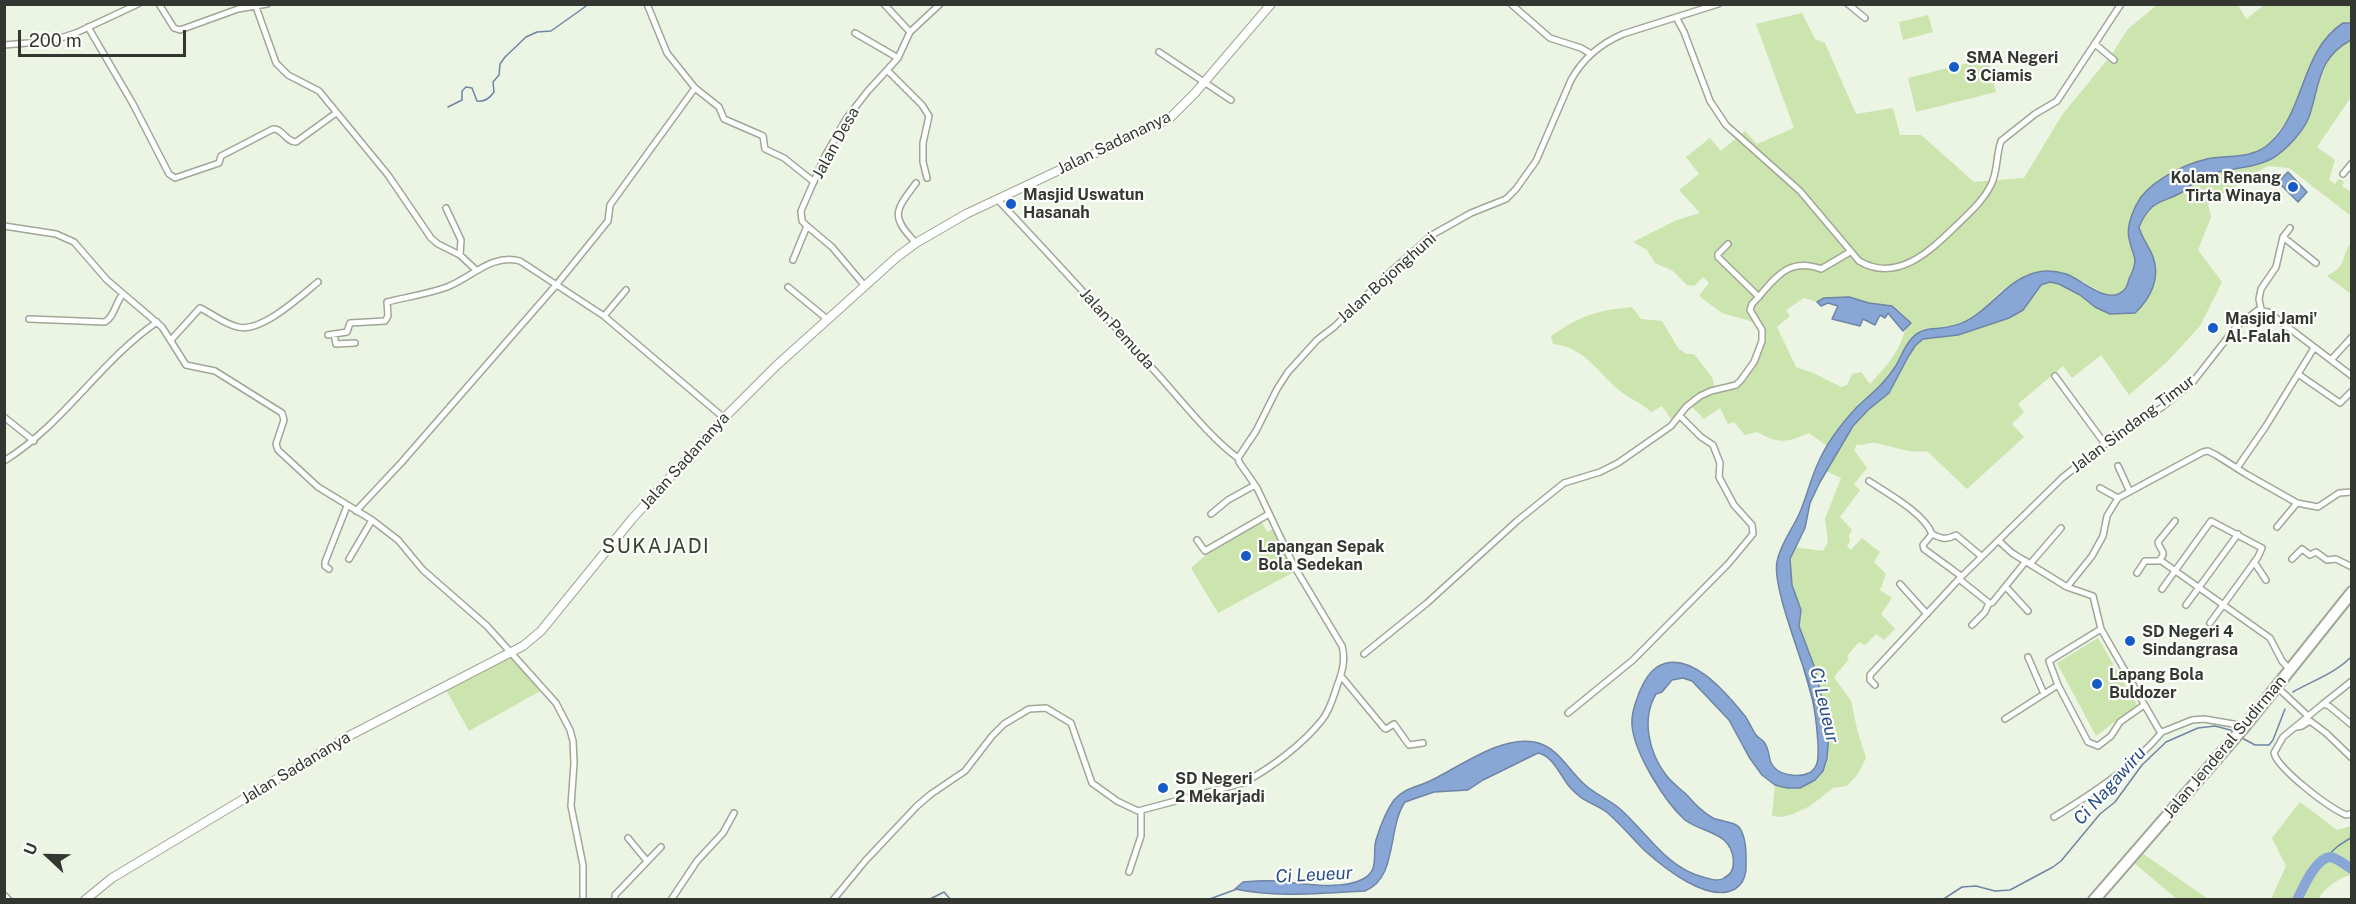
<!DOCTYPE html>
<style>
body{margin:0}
#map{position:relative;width:2356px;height:904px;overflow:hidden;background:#ecf4e3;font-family:"Public Sans",sans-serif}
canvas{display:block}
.frame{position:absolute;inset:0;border:6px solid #343731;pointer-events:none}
.north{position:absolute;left:18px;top:826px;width:60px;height:60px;-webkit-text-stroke:4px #fdfefb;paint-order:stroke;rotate:292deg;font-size:16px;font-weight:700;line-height:24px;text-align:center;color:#343731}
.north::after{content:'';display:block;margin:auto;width:21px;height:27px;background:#343731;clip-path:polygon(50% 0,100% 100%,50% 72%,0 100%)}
.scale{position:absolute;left:18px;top:30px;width:168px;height:27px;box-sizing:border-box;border:3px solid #343731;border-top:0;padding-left:8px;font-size:18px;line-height:21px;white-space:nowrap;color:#343731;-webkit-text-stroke:4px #fdfefb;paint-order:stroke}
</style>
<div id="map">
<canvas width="2356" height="904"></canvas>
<div class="frame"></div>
<div class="north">U</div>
<div class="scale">200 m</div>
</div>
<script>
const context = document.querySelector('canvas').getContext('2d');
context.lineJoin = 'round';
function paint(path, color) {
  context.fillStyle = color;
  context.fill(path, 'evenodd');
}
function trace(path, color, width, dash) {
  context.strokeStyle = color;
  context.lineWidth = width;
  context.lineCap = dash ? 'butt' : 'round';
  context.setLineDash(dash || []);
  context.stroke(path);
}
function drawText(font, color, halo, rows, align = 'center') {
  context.font = font + ' "Public Sans",sans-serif';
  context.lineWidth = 4.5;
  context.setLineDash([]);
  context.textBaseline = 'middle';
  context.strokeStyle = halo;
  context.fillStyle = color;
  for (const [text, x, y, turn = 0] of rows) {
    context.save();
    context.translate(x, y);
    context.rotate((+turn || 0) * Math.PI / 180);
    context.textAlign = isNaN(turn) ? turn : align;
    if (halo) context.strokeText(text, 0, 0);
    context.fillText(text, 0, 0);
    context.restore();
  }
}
paint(new Path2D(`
 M2157 5H2238L2246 19 2263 6 2262 5H2351V23H2343L2331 31 2293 112 2269 144 2258 152 2207 159 2193 164 2153 185 2142 196 2129 239 2136 254 2134 268 2125 289 2118 295H2106L2082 281 2022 278 2001 291 1980 312 1960 325 1922 329 1885 381 1846 419 1827 446 1809 433C1786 443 1779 444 1757 432L1745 435 1734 422 1728 424 1720 408 1704 419 1689 404 1671 419 1662 406 1651 412C1642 403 1630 399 1620 391 1597 372 1585 347 1553 344L1551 336C1582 315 1595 311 1632 307L1641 319 1662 321 1678 348 1686 354H1694L1712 377 1715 388 1747 376 1760 352 1762 327 1747 320 1722 313 1699 296 1709 283 1703 277 1694 286 1687 285 1673 271 1655 263 1647 250 1633 242 1677 220 1700 213 1679 190 1699 174 1686 157 1710 138 1721 151 1745 131 1757 144 1794 128 1756 24 1802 13 1815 39 1825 43 1856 114 1893 108 1900 135H1921L1974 182 2024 178 2062 115 2112 54 2128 29ZM1849 297 1869 303 1892 306 1910 323C1904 330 1904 336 1900 344 1893 359 1881 372 1870 384L1861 372 1852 374 1847 385 1841 387 1813 373 1796 367 1777 327 1790 316 1786 310 1804 298 1817 302 1824 298Z
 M1928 15 1933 32 1903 40 1899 22Z
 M2351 40V97L2317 147 2335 160 2329 180 2335 184 2339 179 2344 182 2342 186 2351 192V216L2289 168 2267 166 2208 204 2211 217 2198 250 2222 282 2200 326 2168 361 2129 395 2101 355 2072 378 2063 366 2018 404 2024 412 2012 424 2024 437 1967 489 1927 451C1908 454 1893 446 1875 443 1868 442 1864 447 1857 444L1854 450 1867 468 1854 484 1860 490 1840 517 1852 530 1849 535 1850 541 1847 546 1851 550 1862 538 1880 552 1874 562 1886 574 1880 590 1892 598 1881 614 1895 629 1884 640 1876 634 1865 645 1859 642 1847 656 1849 659 1834 677 1851 701 1857 729 1866 758 1858 774 1847 786 1833 788 1810 806 1793 814 1781 817 1772 816 1775 785 1787 788H1800L1827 758 1830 722 1820 691 1816 671 1799 625 1801 610 1792 585 1789 569 1794 547 1823 551 1828 542 1825 519 1841 478 1826 471 1853 426 1868 410 1889 393 1908 357 1915 346 1923 339 1958 335 2009 318 2031 299 2041 285 2050 282 2059 284 2080 295 2095 307 2135 313C2148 301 2151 292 2152 273 2153 268 2154 261 2152 255 2145 242 2136 233 2143 218 2151 201 2170 200 2184 191 2192 186 2198 178 2207 175 2228 169 2254 169 2273 158 2287 149 2303 132 2309 117 2320 85 2317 58 2351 40Z
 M1988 58 1996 92 1916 112 1908 78Z
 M2351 243V294L2327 276C2350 264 2339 258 2351 243Z
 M1261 521 1267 532 1273 529 1294 572 1218 613 1191 568 1220 543Z
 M2098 638 2137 705 2096 736 2057 663Z
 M513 655 542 690 469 731 445 688Z
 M2300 802 2337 830 2351 826V875C2340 877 2323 889 2319 899H2275L2272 897 2286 866 2272 838Z
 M2142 853 2208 899H2177L2134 863Z`), '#cce4ad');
const water = new Path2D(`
 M2343 23H2351V40C2317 58 2320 85 2309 117 2303 132 2287 149 2273 158 2253 169 2228 168 2206 175 2198 178 2191 186 2184 191 2163 204 2151 198 2139 227 2142 239 2149 246 2153 257 2161 278 2150 299 2135 313L2110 314 2095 307 2080 295 2059 284 2050 282 2041 285 2023 310 2009 318 1958 335 1923 339 1915 346 1908 357 1889 393 1868 410 1853 426 1820 482 1810 503 1805 528 1790 559 1792 585 1801 610 1799 626 1816 671 1820 691 1830 722 1827 758 1823 771 1815 780 1800 788H1787L1775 785 1762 775 1749 757 1729 720 1692 681 1683 678 1672 680 1662 692 1656 694C1641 719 1649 753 1666 775 1671 782 1679 788 1686 794 1694 803 1702 812 1713 818 1722 822 1736 821 1741 830 1747 842 1746 857 1746 870 1745 879 1742 885 1735 889 1708 904 1663 867 1644 850 1633 839 1616 819 1605 811 1590 801 1582 802 1568 785 1560 775 1553 756 1538 753L1483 780 1468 790 1434 792 1405 802C1387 828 1398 878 1365 891 1322 893 1277 898 1235 889L1243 882C1254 881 1266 880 1276 881 1301 883 1341 891 1363 879 1380 870 1372 855 1376 840 1380 827 1386 811 1394 800 1404 788 1418 787 1432 780 1461 766 1500 736 1534 742 1557 746 1567 768 1583 783 1594 794 1608 799 1619 808 1646 831 1666 868 1703 877 1710 879 1718 882 1724 878 1739 871 1734 849 1724 840 1713 831 1697 829 1685 820 1665 802 1634 753 1632 725 1631 715 1635 703 1639 693 1643 683 1648 673 1657 667 1689 647 1727 694 1745 716 1749 722 1752 729 1756 735 1758 738 1762 739 1764 742 1772 753 1766 762 1777 770 1786 776 1801 777 1809 773 1820 767 1818 755 1818 744 1817 726 1815 707 1810 689 1803 661 1772 587 1777 562 1780 544 1793 529 1800 512 1807 496 1811 477 1819 461 1828 441 1842 423 1857 407 1871 394 1885 383 1895 367 1902 356 1907 338 1920 332 1926 328 1934 329 1941 328 1957 326 1968 322 1981 311 1998 298 2011 280 2034 273 2044 270 2056 271 2066 274 2082 279 2109 308 2125 289 2127 287 2128 283 2129 279 2140 256 2133 259 2129 238 2126 226 2134 207 2141 197 2155 179 2185 164 2207 159 2228 155 2254 159 2270 143 2306 110 2300 51 2343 23Z
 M2288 172 2307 192 2298 202 2278 182Z
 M1849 297 1869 303 1892 306 1911 323 1903 331 1888 313 1885 318 1880 315 1875 325 1863 319 1860 326 1832 319 1838 306 1828 303 1821 306 1817 302 1824 298Z`);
paint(water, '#88a7d7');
trace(water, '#6f85a5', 1.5);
trace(new Path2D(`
 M448 107 462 100V91L466 87 472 88 477 101C484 102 490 98 494 92L493 82 499 75 500 64 505 57 526 37 537 32 551 31 589 4
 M1804 669 1814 705
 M2293 692C2312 681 2336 673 2352 656
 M2242 738 2255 745H2269L2273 740 2285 709
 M2323 860 2338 846 2352 837
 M928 900 944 892 951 900
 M1207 900 1237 889
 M1942 900 1962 887 1976 886 1995 891 2010 890 2053 867 2061 861 2100 814 2115 802 2142 765 2166 742 2198 728 2215 726 2234 731`), '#6f85a5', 1.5);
trace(new Path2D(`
 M2297 900C2303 888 2315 859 2330 857 2336 857 2346 866 2352 869`), '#88a7d7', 10);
const street = new Path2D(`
 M159 4 174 28 180 30 238 9 267 4
 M255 4 276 63 288 75 319 91 388 175 431 238 438 244 460 255 476 270
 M647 4 667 53 695 88 719 107 724 119 761 135 763 136 765 149 784 158 814 182
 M884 4 910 32
 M1511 4 1550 38 1581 48 1591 54
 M1848 4 1865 18
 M1677 19 1684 32 1710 101 1726 125 1800 191 1859 261C1898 284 1932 249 1958 224 1970 212 1983 201 1991 185 1998 171 1996 155 2001 141L2035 114 2057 101 2121 4
 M88 27 133 104 169 174 175 178 219 163 221 156 273 129C282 128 286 142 296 142L336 113
 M855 33 898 58
 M2095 44 2114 60
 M4 45 51 41 76 33 138 4
 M1159 52 1231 100
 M888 71 922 105 929 116 923 143V162L927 178
 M2343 174 2352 163
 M997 199C1050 255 1101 311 1152 368 1177 395 1209 437 1238 458
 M446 208 461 240 460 255
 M4 226 56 234 74 242 107 280 162 327 186 365 215 371 282 413 284 420 276 444 278 450 318 487 372 520 398 540 423 570 487 626 556 703 570 730 573 741 574 763 571 806 583 865V900
 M2283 237 2316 263
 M916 243C890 216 895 211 916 183
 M1728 244 1718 254V257L1759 297
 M793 260 807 226
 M864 285 832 247 807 226 802 221 801 211 824 158 846 119 867 92 898 58 910 32 940 4
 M788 287 827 319
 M2261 309 2259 299 2261 289 2276 267 2283 237 2290 228
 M604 316 626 290
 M29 319 105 322C115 316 115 303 123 294
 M334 334 336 344 355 343
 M328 335 347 332 350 323 385 321 388 316 387 302C407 297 428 294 447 287 471 278 492 253 520 261L604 316 724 418
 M171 340 200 308C213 314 224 324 238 327 261 333 301 296 318 282
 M2331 360 2352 337
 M2298 374 2340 403 2352 391
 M2055 376 2105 444
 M4 417 34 441
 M1238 458 1256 431 1277 389 1288 372 1317 340 1334 327 1387 275 1432 235 1471 213 1506 199 1516 189 1536 161 1571 80C1583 58 1600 44 1623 34L1718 4
 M4 461C64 424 99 362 157 322
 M2118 466 2129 490
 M2237 468 2266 426 2314 348
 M1869 481C1887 493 1924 513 1932 534L1923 545 1924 549 1961 576
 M2100 488 2118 498
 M356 511 401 463 557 284 608 221 610 205 695 88
 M1211 514 1228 500 1255 485
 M2277 527 2297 503
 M1932 534C1942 539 1946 540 1956 535L1981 556
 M1197 540 1205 551 1269 514
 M1999 541 2012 553 2067 587 2093 596 2101 629 2159 730 2162 732 2192 720 2204 719 2245 726
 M349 559 372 520
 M2292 559 2302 549 2310 555 2316 552 2327 560 2336 559 2352 567
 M2160 560 2270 638 2282 661 2290 670
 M2254 562 2266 580
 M2030 564 2061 528
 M329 569 325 566V562L347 506
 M2137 573 2145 561H2158C2169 552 2159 550 2158 542L2175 521
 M1959 579 2062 478 2105 444 2161 408 2192 383 2236 327 2258 310 2268 312 2352 376
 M1900 584 1927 614
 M2006 587 2028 611
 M2067 587 2092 556 2103 536 2107 516 2118 498 2203 452 2208 451 2216 455 2246 474 2297 503 2318 507 2339 493 2352 492
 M2162 589 2211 521 2262 548 2258 557 2210 623
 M2186 605 2238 534
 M1972 625 1985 612 1989 603
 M2101 629 2049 661 2058 685 2088 742 2098 746 2111 736 2120 722 2144 705
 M1364 654 1427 603 1517 521 1564 483 1600 472 1618 463 1671 426 1686 407 1700 396 1711 391 1736 385 1741 380 1754 362 1762 341V330L1750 310 1752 304C1774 281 1786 256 1821 269L1850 252
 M2028 657 2044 694
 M1341 676 1384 728 1386 729 1394 724 1409 745 1423 743
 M1875 685 1870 680V675L1959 579 1989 603H1992L2026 561
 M2277 687 2308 716
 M2323 704 2352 681
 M1568 713 1633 660 1728 564 1753 534 1752 525 1734 505 1719 477 1720 463 1713 445 1701 437 1680 416
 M2005 719 2058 685
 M2352 725 2329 706 2323 704 2283 737 2274 753C2278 769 2326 805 2342 813 2347 816 2347 815 2352 813
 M2297 727 2302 726 2310 721 2326 733 2352 758
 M2054 817C2093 793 2133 767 2162 732
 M628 838 647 861
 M1129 872 1141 836V811
 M4 895 9 900
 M615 900V895L661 847
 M671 900 697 861 723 833 734 813
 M833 900 866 860 917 806 931 794 965 771 992 736 1004 724 1029 709 1046 708 1071 723 1092 783 1117 801 1138 811 1243 783C1271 768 1302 745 1322 720 1330 710 1333 698 1337 686 1342 673 1346 660 1342 646L1294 566 1257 488 1239 462 1238 458`);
const secondary = new Path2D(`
 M85 900 112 878 347 737 523 646 541 631 632 519 724 418 776 366 897 257 916 243 966 214 1170 118 1195 93 1271 4`);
const highway = new Path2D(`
 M2094 900 2245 726 2352 592`);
trace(street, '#a0a797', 8);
trace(secondary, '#a0a797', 10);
trace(highway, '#a0a797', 14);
trace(street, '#fff', 5);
trace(secondary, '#fff', 8);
trace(highway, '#fff', 10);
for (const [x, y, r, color] of [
 [1954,67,6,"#155cc7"],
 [2293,187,6,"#155cc7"],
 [1011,204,6,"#155cc7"],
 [2213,328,6,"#155cc7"],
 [1246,556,6,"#155cc7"],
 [2130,641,6,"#155cc7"],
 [2097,684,6,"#155cc7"],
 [1163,788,6,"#155cc7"]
]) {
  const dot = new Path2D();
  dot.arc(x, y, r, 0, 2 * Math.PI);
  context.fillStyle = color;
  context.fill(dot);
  trace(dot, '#fdfefb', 2);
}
drawText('bold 16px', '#343731', '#fdfefb', [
 ["SMA Negeri",1966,58],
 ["3 Ciamis",1966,76],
 ["Kolam Renang",2281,178,"right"],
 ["Tirta Winaya",2281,196,"right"],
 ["Masjid Uswatun",1023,195],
 ["Hasanah",1023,213],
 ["Masjid Jami'",2225,319],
 ["Al-Falah",2225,337],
 ["Lapangan Sepak",1258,547],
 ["Bola Sedekan",1258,565],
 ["SD Negeri 4",2142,632],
 ["Sindangrasa",2142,650],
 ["Lapang Bola",2109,675],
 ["Buldozer",2109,693],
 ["SD Negeri",1175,779],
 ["2 Mekarjadi",1175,797]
], 'left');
drawText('16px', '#343731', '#fdfefb', [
 ["Jalan Desa",836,143,-61],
 ["Jalan Sadananya",1114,143,-26],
 ["Jalan Bojonghuni",1387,278,-42],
 ["Jalan Pemuda",1117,329,48],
 ["Jalan Sindang Timur",2133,424,-37],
 ["Jalan Sadananya",685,461,-48],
 ["Jalan Jenderal Sudirman",2225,747,-50],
 ["Jalan Sadananya",296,768,-31]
]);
drawText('italic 18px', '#284d89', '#fdfefb', [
 ["Ci Leueur",1824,705,77],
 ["Ci Nagawiru",2110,786,-48],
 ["Ci Leueur",1314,875,-3]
]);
context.letterSpacing = '1.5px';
drawText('20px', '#383e31', '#fdfefb', [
 ["SUKAJADI",656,547]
]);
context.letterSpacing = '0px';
</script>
